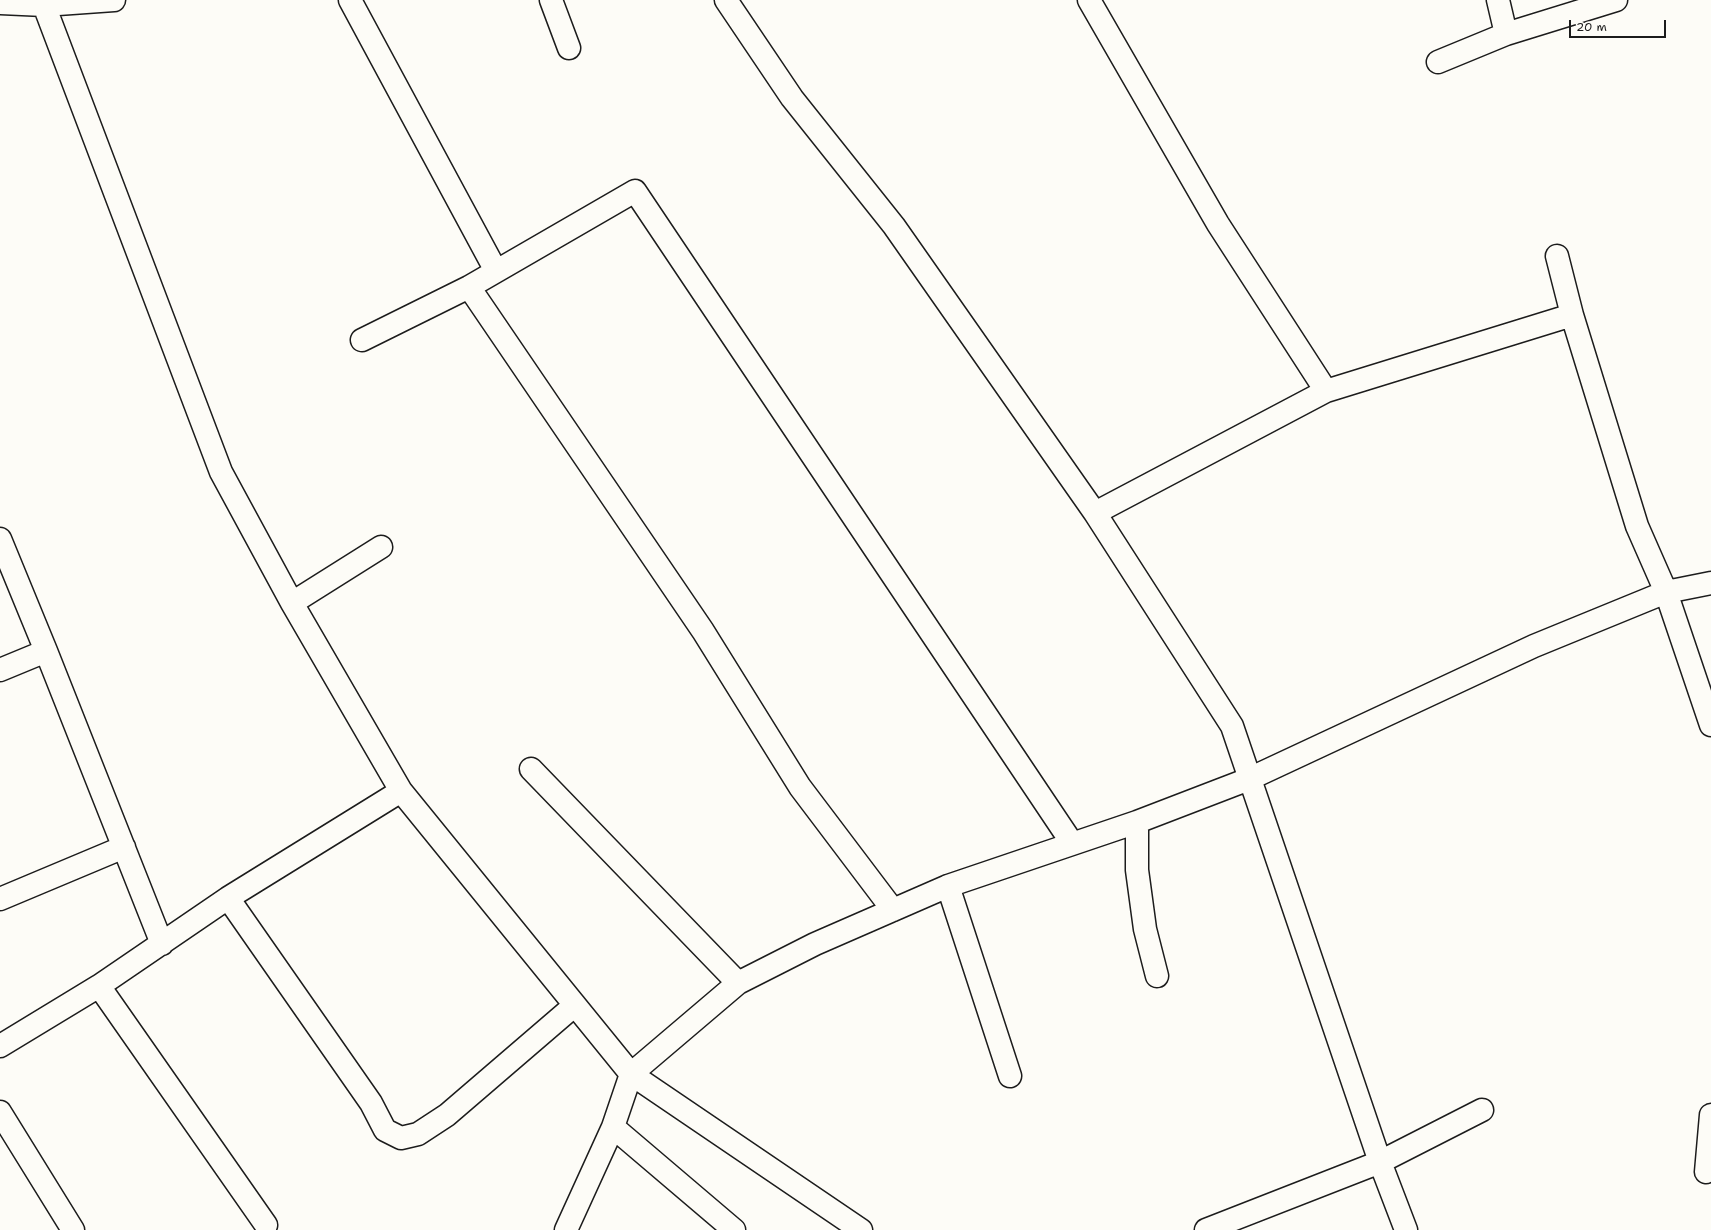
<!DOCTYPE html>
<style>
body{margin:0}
#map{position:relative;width:1711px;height:1230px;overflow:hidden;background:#fdfcf7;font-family:"Shantell Sans",sans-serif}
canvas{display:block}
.scale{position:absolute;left:1569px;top:20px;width:97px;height:18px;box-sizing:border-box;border:2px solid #1c1c1c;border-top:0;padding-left:5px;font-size:12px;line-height:14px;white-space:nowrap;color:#1c1c1c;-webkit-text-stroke:3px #fdfcf7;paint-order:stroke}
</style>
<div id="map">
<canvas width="1711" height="1230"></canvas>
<div class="scale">20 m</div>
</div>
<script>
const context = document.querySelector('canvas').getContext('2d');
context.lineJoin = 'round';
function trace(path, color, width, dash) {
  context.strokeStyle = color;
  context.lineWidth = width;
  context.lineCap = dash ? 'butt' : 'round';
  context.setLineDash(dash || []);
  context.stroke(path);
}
const minor = new Path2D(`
 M350 0 496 271
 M551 0 569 48
 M726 0 792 98 894 226 1095 513 1232 726 1380 1162 1406 1230
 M1089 0 1218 224 1326 391
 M0 3 44 5 114 0
 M44 5 221 472 292 603 401 791 631 1074 861 1230
 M1506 34 1616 0
 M1438 62 1506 34 1498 0
 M1557 256 1572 315 1637 526 1666 592 1711 725
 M469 287 703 631 800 787 893 910
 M362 340 469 287 635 191 1072 843
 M1095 513 1326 391 1572 315
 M0 539 46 651 162 944
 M292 603 381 547
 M0 670 46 651
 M531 769 738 983
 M1137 822V870L1145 929 1157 976
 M948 886 1010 1076
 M228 898 371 1103 385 1130 401 1138 418 1134 447 1115 575 1005
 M0 899 124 847
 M99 986 266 1225
 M0 1046 99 986 228 898 401 791
 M0 1112 73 1230
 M613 1127 734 1230
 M1706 1172 1711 1115
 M566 1230 613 1127 631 1074 738 983 815 944 948 886 1137 822 1249 779 1534 646 1666 592 1711 583
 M1206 1230 1380 1162 1482 1110`);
trace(minor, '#1c1c1c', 25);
trace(minor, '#fdfcf7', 22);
</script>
